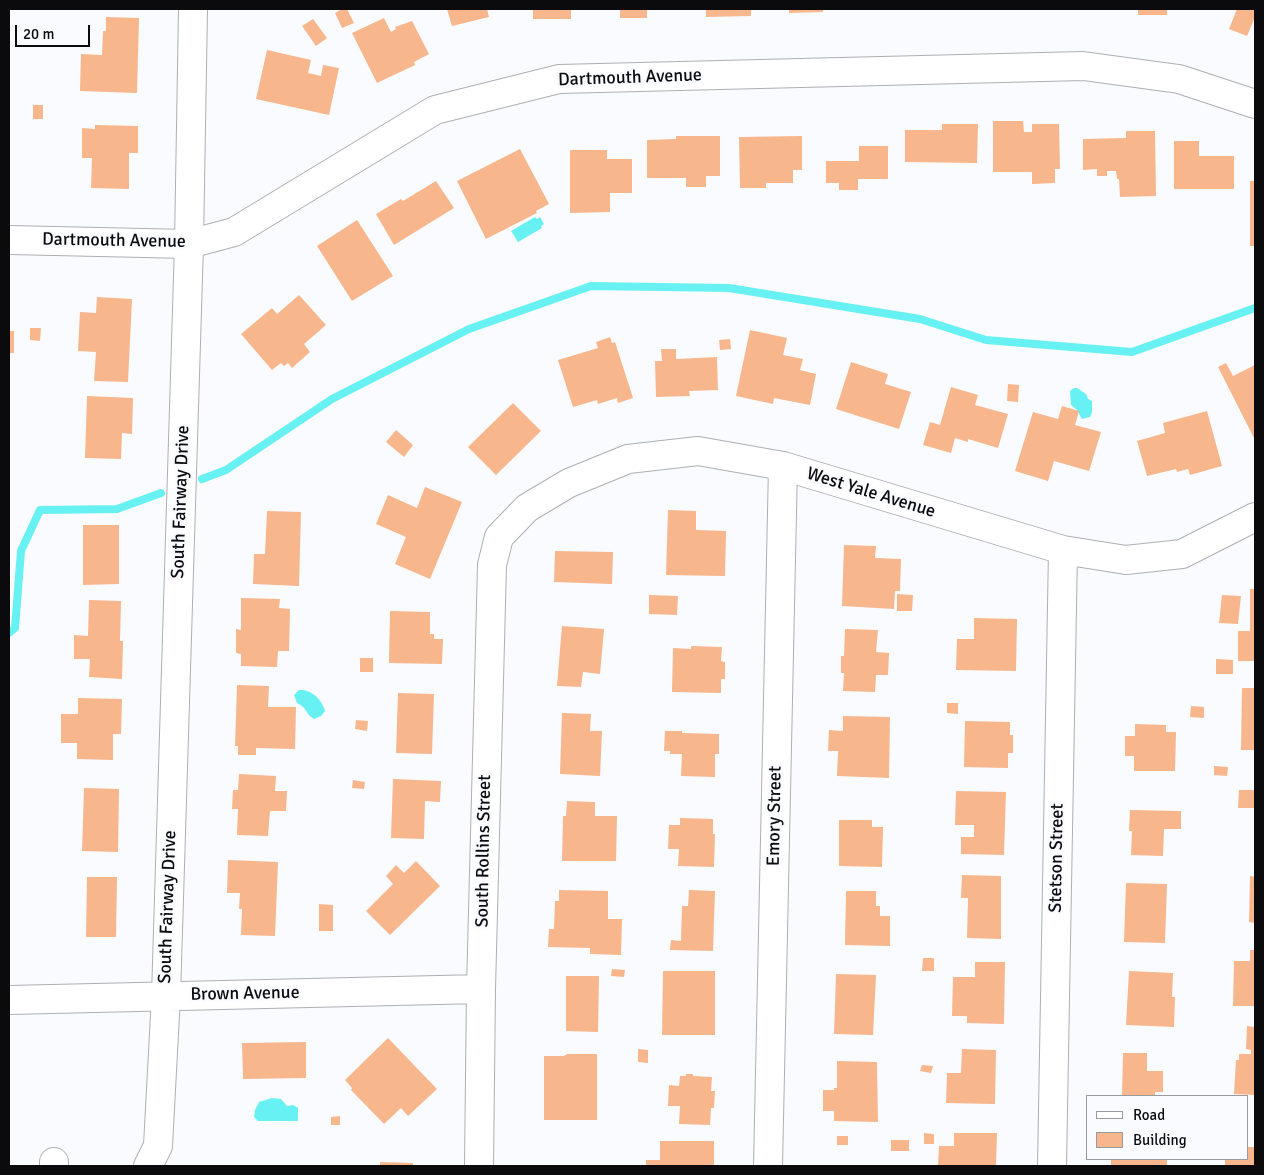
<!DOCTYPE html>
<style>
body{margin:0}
#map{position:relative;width:1264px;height:1175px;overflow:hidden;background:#f9fbff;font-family:Signika,sans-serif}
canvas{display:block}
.frame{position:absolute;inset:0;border:10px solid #0b0b0d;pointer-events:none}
.legend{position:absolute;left:1086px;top:1095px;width:162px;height:65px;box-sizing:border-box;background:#f9fbff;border:1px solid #9a9b9e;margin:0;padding:6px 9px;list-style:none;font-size:15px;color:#0b0b0d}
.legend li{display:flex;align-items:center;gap:10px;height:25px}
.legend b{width:25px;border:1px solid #9a9b9e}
.scale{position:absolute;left:15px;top:25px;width:75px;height:22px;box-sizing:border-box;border:2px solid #0b0b0d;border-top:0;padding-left:6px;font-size:15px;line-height:18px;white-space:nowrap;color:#0b0b0d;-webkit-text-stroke:4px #f9fbff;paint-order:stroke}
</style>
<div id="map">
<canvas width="1264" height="1175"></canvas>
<div class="frame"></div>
<ul class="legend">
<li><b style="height:6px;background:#fff"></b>Road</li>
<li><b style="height:14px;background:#f7b68b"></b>Building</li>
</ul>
<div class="scale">20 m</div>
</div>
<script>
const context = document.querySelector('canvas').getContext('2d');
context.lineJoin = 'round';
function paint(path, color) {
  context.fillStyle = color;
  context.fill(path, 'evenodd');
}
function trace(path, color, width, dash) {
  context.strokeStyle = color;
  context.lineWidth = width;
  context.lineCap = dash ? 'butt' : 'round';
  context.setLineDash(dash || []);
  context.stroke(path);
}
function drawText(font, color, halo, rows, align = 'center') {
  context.font = font + ' Signika,sans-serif';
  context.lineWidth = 5;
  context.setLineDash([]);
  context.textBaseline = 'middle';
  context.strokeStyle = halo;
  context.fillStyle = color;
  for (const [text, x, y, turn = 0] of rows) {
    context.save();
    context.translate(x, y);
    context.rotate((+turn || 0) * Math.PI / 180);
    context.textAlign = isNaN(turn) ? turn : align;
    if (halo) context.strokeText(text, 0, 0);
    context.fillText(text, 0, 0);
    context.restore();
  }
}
paint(new Path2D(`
 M535 217 537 219 540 217 544 224 541 226 542 228 518 242 511 231Z
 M1074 388H1077L1086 394 1088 399 1092 401V412L1090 417 1082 419 1077 410 1071 405 1070 391Z
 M299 690C312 689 322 700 325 711L321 716 314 719C305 714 307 707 297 703L294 695Z
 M272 1098 281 1099 287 1106 293 1105 298 1108V1121H258L254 1117 255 1110 259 1102Z`), '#68f1f3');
trace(new Path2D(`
 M202 479 226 470 332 399 469 329 591 286 729 288 920 319 986 340 1132 352 1255 308
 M9 633 15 628 21 551 40 510 117 509 161 493`), '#68f1f3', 8);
paint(new Path2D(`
 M342 9H347L354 23 342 28 335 13Z
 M447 9H487L489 17 452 26Z
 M533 9H571V19H533Z
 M620 9H647V18H620Z
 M706 9H751V16L706 17Z
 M789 9H823V12L789 13Z
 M1138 9H1167V15H1138Z
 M1237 9H1255V17L1247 36 1229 29Z
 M106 17 139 18 137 93 80 91 81 54 102 55 103 31H106Z
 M384 18 391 32 396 29 395 27 412 21 429 54 414 62 415 65 377 83 352 33Z
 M313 19 327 38 316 46 302 26Z
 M267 50 311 60 308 73 321 76 323 65 339 68 329 115 256 99Z
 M33 105H43V119H33Z
 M993 121H1023L1024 132H1032V124H1059L1060 169H1055V183L1032 184V172H993Z
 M942 124H978L977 163 905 162V130H942Z
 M95 125 138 126V153H129V189L91 188 92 158H82V128L95 129Z
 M1126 131H1155L1156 196 1120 197 1119 179H1117L1116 171H1107V176H1097V169L1083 170V139L1126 138Z
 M676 136H720V176H706V187H686V178H647V140L676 139Z
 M802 136V170H793V183H766V188H740L739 137Z
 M1174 141H1199V156H1234V189H1174Z
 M859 146H888V179H858V190H839V183H826V161H859Z
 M520 149 549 204 536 211 537 213 486 239 457 181Z
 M570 150H607V159H632V193H610V212L570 213Z
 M436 181 454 208 394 245 376 214 401 199 403 201Z
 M1250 181H1255V246H1250Z
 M357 220 393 276 352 301 317 246Z
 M299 295 326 325 304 344 310 352 292 368 288 363 284 366 281 363 272 370 241 334 272 308 277 314Z
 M97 297 132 299 128 382 94 381 96 352 78 351 80 312 96 313Z
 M30 328H41L40 341 30 340Z
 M750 330 787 338 783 355 803 359 800 370 816 374 810 405 774 398 773 404 736 396Z
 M9 331H14V353H9Z
 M610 337 612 343 615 342 633 398 618 403 617 398 598 404 597 400 573 407 558 360 598 348 596 342Z
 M730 339 731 349 720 350 719 340Z
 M661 349H676V359L717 357 718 390 689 391 690 396 656 397 655 361H662Z
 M851 362 888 374 885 384 911 392 899 429 836 409Z
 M1226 363 1233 376 1255 365V440L1218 367Z
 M1008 384 1019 385 1018 402 1007 401Z
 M951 387 978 395 975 405 1008 414 998 448 968 439V442L955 438 951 453 923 445 930 422 940 425Z
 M87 396 133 398 132 434 122 433 121 459 85 458Z
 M513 403 541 431 496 475 468 447Z
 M1062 406 1079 411 1075 425 1101 432 1089 471 1054 461 1048 481 1015 471 1033 412 1058 419Z
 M1207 411 1222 466 1190 475 1188 469 1177 472 1176 469 1147 476 1137 441 1165 433 1163 423Z
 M396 430 413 445 404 457 386 442Z
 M425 487 462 502 430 579 395 564 406 537 376 524 388 495 417 508Z
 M668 510 696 511V530L726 531 725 576 666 575Z
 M267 511 301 512 299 586 253 584 254 554H265Z
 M83 525H119V584L83 585Z
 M844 545 876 546 875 558 901 559 900 591H895L894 609 842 606Z
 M555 551 613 552 612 584 554 582Z
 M1250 589H1255V661H1238V631H1250Z
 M897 594 913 595 912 611H897Z
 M649 595 678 596 677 615 649 614Z
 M1222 595 1241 596 1238 624 1219 623Z
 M241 598 280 599 279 608 290 609 289 651H278L277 667 241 666V654L236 653V629L241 630Z
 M89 600 121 601 120 641H123L122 679 89 677 90 659H74V635L88 636Z
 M390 611 430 612V634H434V639H443L442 664 389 663Z
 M974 618 1017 619 1016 671 956 670 957 639H974Z
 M562 626 604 629 600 674 583 672 581 687 557 686Z
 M845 629 878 630 876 652 889 653 888 675H876L875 692 843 691 844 673H841V656H844Z
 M691 646 722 647 721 661 725 662V679H721V693L672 692 673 648 691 649Z
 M360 658H373V672H360Z
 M1216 659 1233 660V674H1216Z
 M237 685 269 686 268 707H296L295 749 256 748V755H238V746H235Z
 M1242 688H1255V750H1241Z
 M398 693 434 694 432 754 396 753Z
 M78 698 122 699 121 734H113V760L77 759V743H61V714H78Z
 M947 703H958V714L947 713Z
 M1191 706 1204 707V718L1190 717Z
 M562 713 591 714 590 731H602L600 776 560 774Z
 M843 716 890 717 889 778 837 776 838 751H828L829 730 843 731Z
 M356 720 368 721 367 731 355 729Z
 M965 721 1010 722V735H1013V753H1008V768L964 767Z
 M1135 724 1166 725V732H1176L1175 771H1134V756H1125V736H1135Z
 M665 731H682V733L719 734V754H715V777L681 776 682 754H670V751H664Z
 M1214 766 1228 767 1227 776 1214 775Z
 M239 774 276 776 275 791H287L286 811H270L268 836 237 835 238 809H232L233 790H238Z
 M393 779 441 781 440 802 425 801 424 839 391 838Z
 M353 780 365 782 364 789 352 788Z
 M84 788 119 789 118 852 82 851Z
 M1239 790H1255V808H1238Z
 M956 791 1006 792 1004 855 961 854V837H974V825H955Z
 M567 801 595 802V816H617L616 861H562L563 816H566Z
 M1130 810 1181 811V829H1164L1163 856 1131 855 1132 831H1129Z
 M680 818 713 819V834H715L714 867 678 866 679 849H668L669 825H680Z
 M839 820H872V827H883L882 867 839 866Z
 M228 860 278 862 275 936 241 935 242 909H239L240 893H227Z
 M416 861 440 886 390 935 366 911 393 884 386 876 396 865 404 873Z
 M962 875 1001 876V939L967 938 968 898H961Z
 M1250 876 1255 877V923L1249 922Z
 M87 877H117L116 937H86Z
 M1126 883 1167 884 1165 943 1124 942Z
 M559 890 608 891V919H622L621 955 590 954V948L548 947 549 929H554L555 901H559Z
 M689 890 715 891 713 951 670 950 671 940 681 941 682 906H688Z
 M846 891H876V906H880V916H890V946L845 945Z
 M319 904 333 905V931H319Z
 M1250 950H1255V1006H1233L1234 961H1250Z
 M923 958H934V971H922Z
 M975 962H1005L1004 1024 967 1023V1016H952L953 977H975Z
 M612 969 625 970 624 977 611 976Z
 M663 971H715V1035H662Z
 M1129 971 1173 973 1172 997H1175L1174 1027 1126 1025Z
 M836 974 876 975 873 1035 834 1034Z
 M566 976H599L598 1032 566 1031Z
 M1247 1026 1255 1027V1095L1234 1094 1236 1060H1239V1054H1251V1050L1246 1049Z
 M388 1038 437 1089 408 1116 401 1108 384 1124 351 1090 352 1088 345 1080Z
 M306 1042V1078L243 1079 242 1043Z
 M638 1049 648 1050V1063L638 1062Z
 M962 1049 996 1050 995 1104 946 1103 947 1073H961Z
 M1123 1053H1147V1071H1163V1092H1155V1096H1122Z
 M567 1054H597V1120H544V1056H564Z
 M837 1061 877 1062 878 1122 834 1121V1111H823V1090H834V1088H837Z
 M922 1065 933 1066 931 1073 920 1071Z
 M686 1074H693V1076L712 1077 711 1091H715L714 1108H711L710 1125 679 1124 680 1106H668L669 1085 679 1086 680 1076H686Z
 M340 1116V1125H331V1117Z
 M924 1133 934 1134V1144H924Z
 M954 1133H997L996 1166H938L939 1146H954Z
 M837 1136H848V1145H837Z
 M891 1140H909V1151H891Z
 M660 1141H714V1166H646V1160H660Z
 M1248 1147H1255V1166H1225V1159H1248Z
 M1111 1159H1167V1166H1111Z
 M380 1162 413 1163V1166H380Z`), '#f7b68b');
const minor = new Path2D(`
 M9 240 189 244 234 232 435 110 559 79 1083 66 1179 79 1255 104
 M9 1000 481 989
 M54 1162V1166
 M148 1166 158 1146 166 996 189 244 193 9
 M479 1166 481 989 492 565 499 537 527 508 569 483 628 459 698 451 783 466 1063 550 1126 560 1182 554 1255 517
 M768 1166 783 466
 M1052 1166 1063 550`);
trace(minor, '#adafb2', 30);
trace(minor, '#fff', 28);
drawText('18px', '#0b0b0d', '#f9fbff', [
 ["Dartmouth Avenue",630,78,-2],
 ["Dartmouth Avenue",114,241,1],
 ["West Yale Avenue",871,493,17],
 ["South Fairway Drive",181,502,-88],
 ["Emory Street",775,816,-89],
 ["South Rollins Street",484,851,-89],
 ["Stetson Street",1057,858,-89],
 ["South Fairway Drive",168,907,-88],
 ["Brown Avenue",245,994,-1]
]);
</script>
